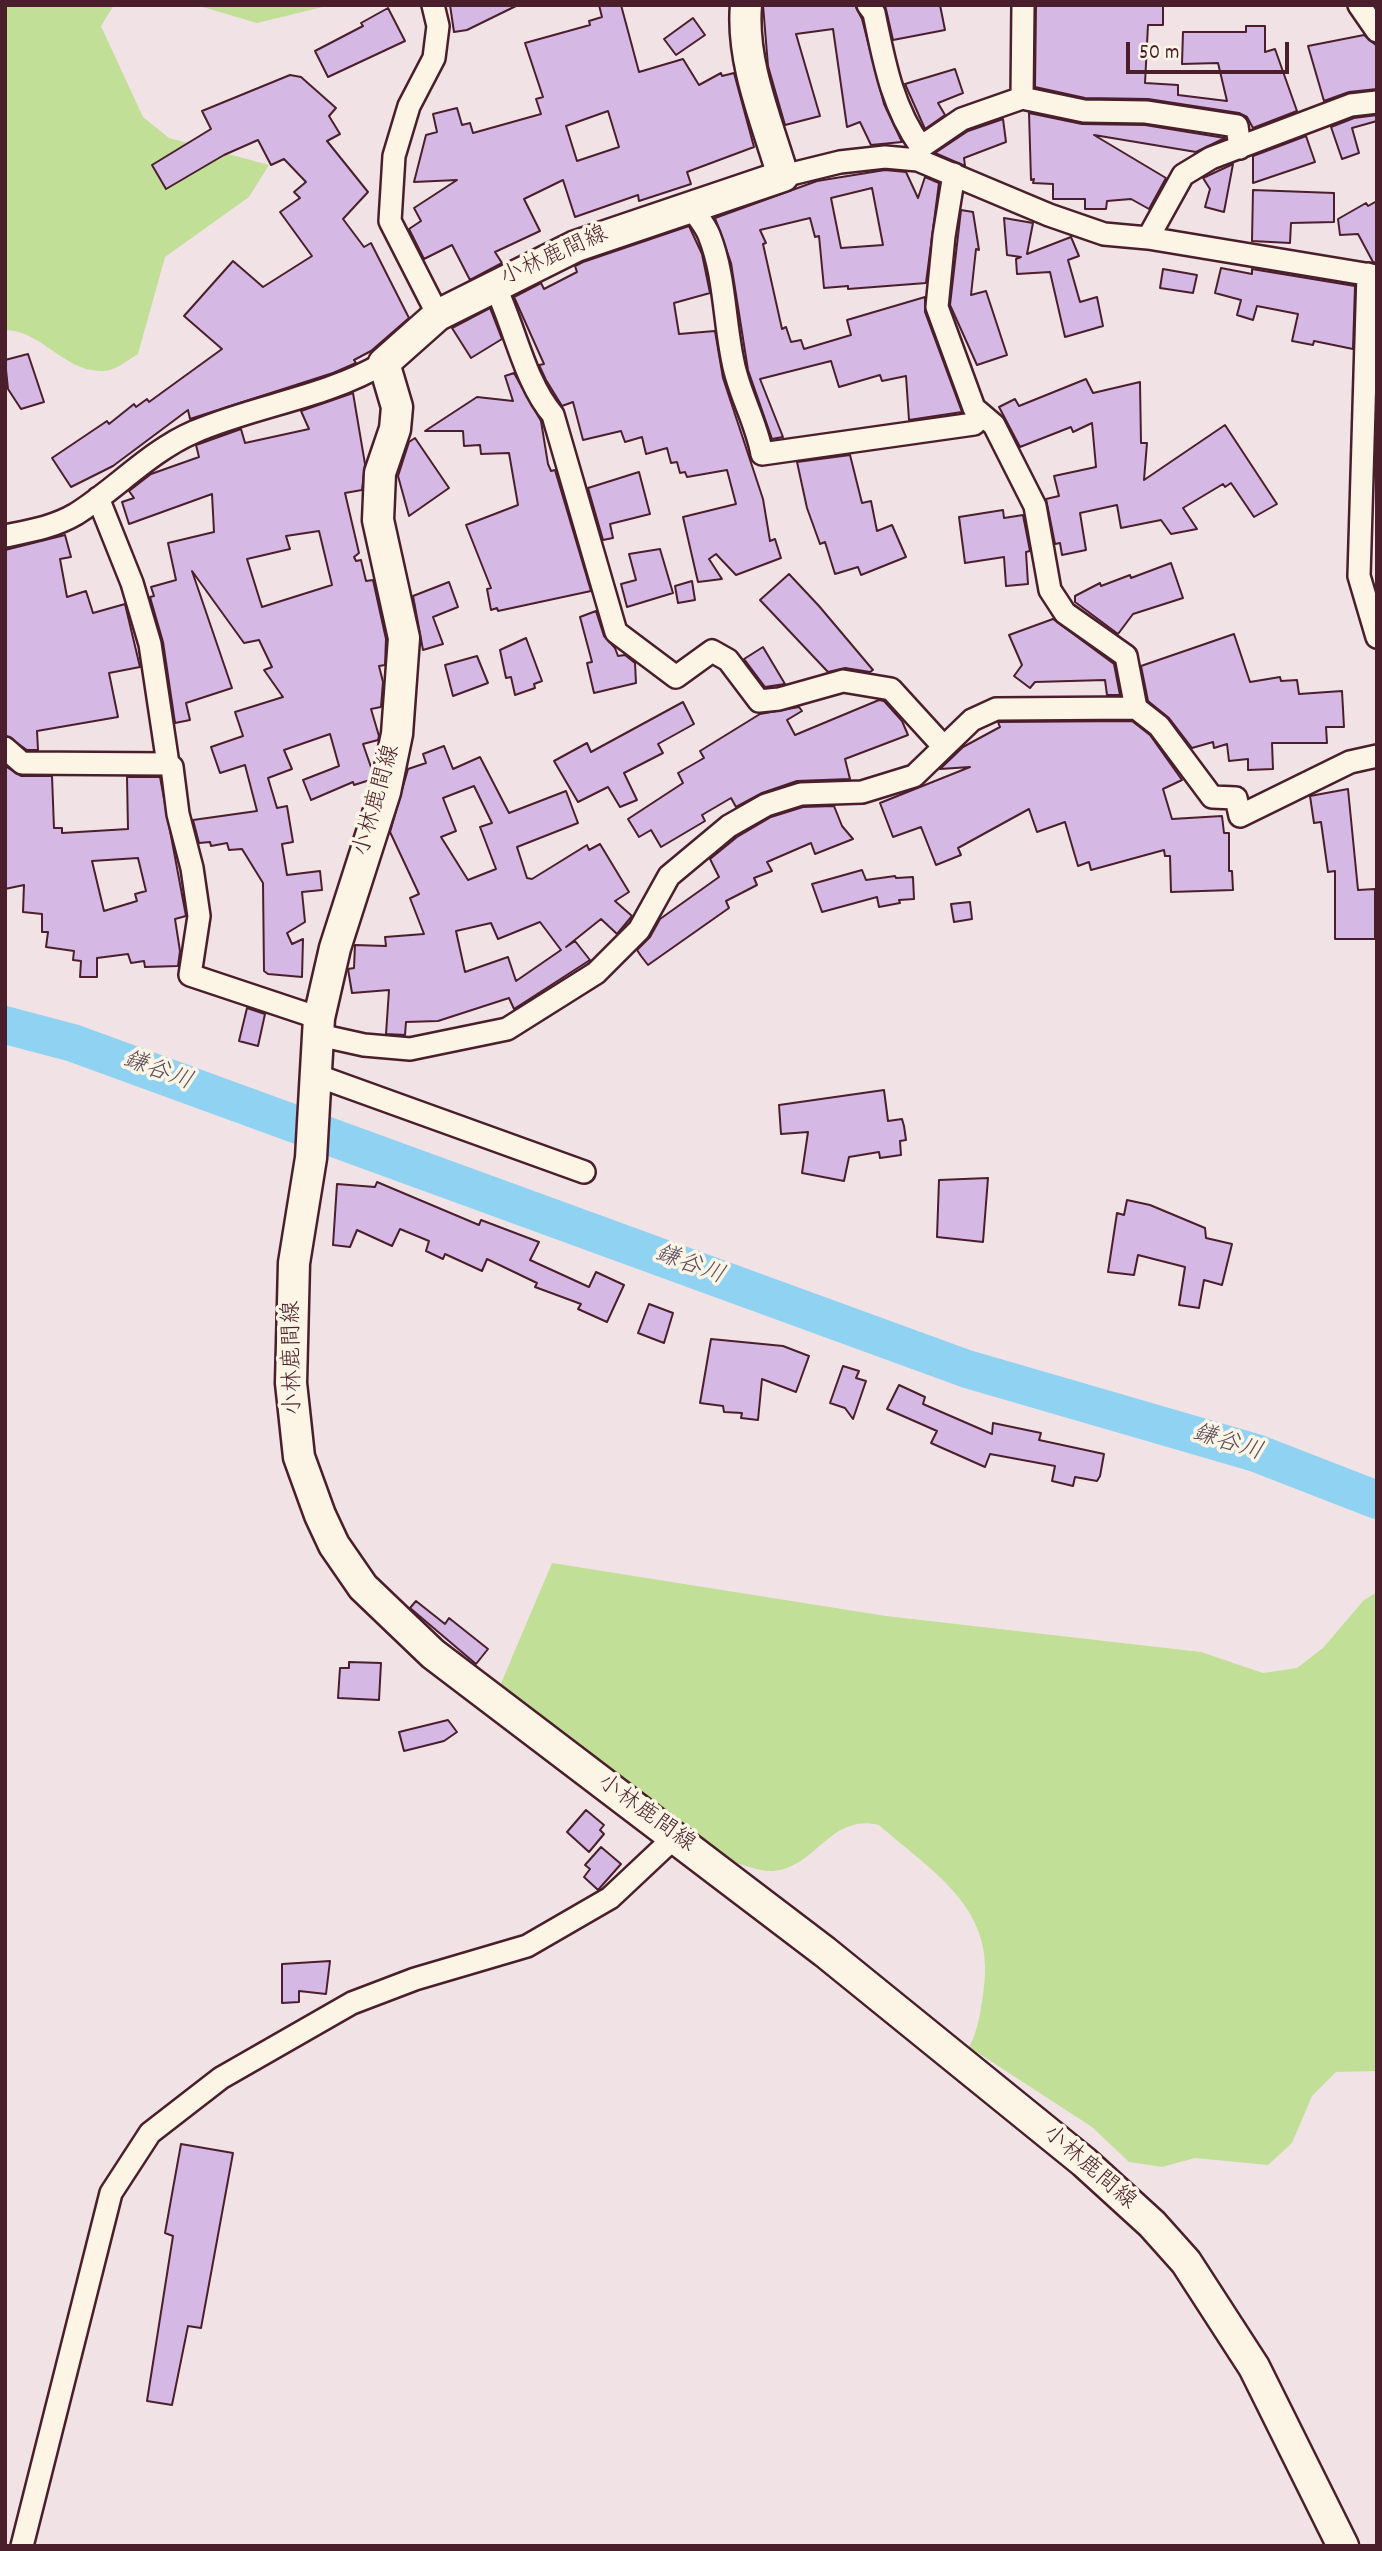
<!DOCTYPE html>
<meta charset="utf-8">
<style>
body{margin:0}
#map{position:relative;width:1382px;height:2551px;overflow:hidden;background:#f1e3e5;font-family:Dekko,sans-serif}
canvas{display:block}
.frame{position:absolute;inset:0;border:7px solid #4a1f2b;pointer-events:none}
.scale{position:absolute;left:1126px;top:42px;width:163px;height:32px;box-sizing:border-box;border:4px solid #4a1f2b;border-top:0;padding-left:9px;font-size:21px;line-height:24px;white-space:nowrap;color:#4a1f2b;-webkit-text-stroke:5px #fcf5e5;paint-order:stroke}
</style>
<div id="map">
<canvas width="1382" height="2551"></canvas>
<div class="frame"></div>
<div class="scale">50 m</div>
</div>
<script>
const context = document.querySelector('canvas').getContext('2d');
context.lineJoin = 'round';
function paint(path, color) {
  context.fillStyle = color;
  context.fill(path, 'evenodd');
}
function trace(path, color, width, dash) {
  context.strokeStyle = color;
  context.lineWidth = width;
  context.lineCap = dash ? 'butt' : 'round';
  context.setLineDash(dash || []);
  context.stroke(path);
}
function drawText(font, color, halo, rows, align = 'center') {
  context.font = font + ' Dekko,"Klee One",sans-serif';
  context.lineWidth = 7;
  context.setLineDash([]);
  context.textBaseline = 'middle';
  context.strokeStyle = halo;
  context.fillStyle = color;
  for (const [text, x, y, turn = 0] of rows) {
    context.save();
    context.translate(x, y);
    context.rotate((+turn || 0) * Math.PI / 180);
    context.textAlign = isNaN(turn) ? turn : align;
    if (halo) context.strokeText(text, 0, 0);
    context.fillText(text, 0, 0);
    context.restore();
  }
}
paint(new Path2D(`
 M5 5H114L101 26 143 117 169 138 269 165 249 197 165 257 138 354C129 359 115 371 104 371 64 373 42 330 5 330Z
 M196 5H331L257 23Z
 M552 1563 886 1616 1201 1652 1263 1673 1297 1668 1323 1648 1364 1600 1377 1592V2071L1336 2072 1312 2096 1292 2143 1268 2165 1195 2158 1162 2167 1129 2162 1092 2127 969 2047C978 2030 980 2014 983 1995 998 1909 936 1875 879 1825 830 1813 816 1868 773 1871 762 1872 747 1866 736 1863L499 1688Z`), '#c1df97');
trace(new Path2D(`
 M5 1025 73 1043 967 1369 1256 1453 1377 1500`), '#90d2f1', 38);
const building = new Path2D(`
 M450 5H518L467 30 454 32Z
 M599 5H621L639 72 683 59 699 85 721 73 722 76 734 73 754 147 687 172 691 184 639 201 638 195 575 217 563 180 524 199 540 231 495 252 502 263 470 280 452 245 424 259 409 229 421 221 414 208 457 180 414 182 426 135 437 132 433 114 457 108 462 125 470 123 473 133 541 114 536 99 543 97 525 43 590 25 589 21 602 17ZM608 111 619 147 577 161 566 126Z
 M763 5H855L862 19 884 104 902 142 871 145 860 122 847 127 833 29 796 34 820 116 785 125 768 66Z
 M885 5H940L945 30 893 40Z
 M1036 5 1163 6V25H1148L1145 83 1178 85V95L1227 101 1218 63 1182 64 1183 32H1246V26H1265V52L1275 49 1297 111 1253 128 1247 117 1239 113 1148 99 1085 98 1035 87Z
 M388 8 405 41 328 77 315 51 363 26 361 23Z
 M693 18 705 35 676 55 664 39Z
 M1364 35 1377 46V89L1349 92 1324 101 1308 46Z
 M955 69 963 93 938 103 945 115 925 129 905 84Z
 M290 75 301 77 336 108 329 116 340 134 327 141 368 192 343 219 364 247 371 243 409 318 371 351 354 360 356 363 333 373 190 419 188 410 113 466 71 487 52 458 107 421 109 424 134 404 136 407 147 399 149 402 222 349 184 316 233 261 263 287 312 256 280 212 300 198 294 192 306 182 284 159 271 165 258 140 224 155 166 189 152 165 211 129 202 111Z
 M1029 113 1082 124 1145 125 1225 138 1196 152 1094 135 1166 178 1149 209 1131 199 1107 201 1106 209H1085V199H1053V184L1033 183 1034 179 1031 180Z
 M1377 115V121L1352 128 1359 153 1342 159 1331 127 1354 118Z
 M1003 119 1006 142 964 158 965 166 935 153 968 131Z
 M1306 136 1315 162 1253 183V156Z
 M1233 164 1224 212 1205 207 1210 189 1203 178Z
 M885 170 906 172 918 198 925 177 939 183 926 283 848 289V286L824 288 819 236 815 237 810 218 760 230 766 243 763 244 782 329 786 327 791 342 801 340 804 349 851 335 847 320 925 297V312L962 412 909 420 906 376 882 381 880 375 839 387 831 361 760 379 783 437 772 439 748 370 731 263 715 218 817 181ZM872 188 883 245 841 248 831 198Z
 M1253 190 1334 193V222L1291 223 1290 243 1252 241Z
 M1377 201V263L1373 262 1358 234 1340 235 1338 219 1366 203 1368 206Z
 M961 210 973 212 979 250 976 249 971 295 986 291 1007 355 977 365 950 305Z
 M1004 218 1033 223 1027 254 1071 237 1079 256 1068 260 1080 302 1097 297 1103 326 1065 337 1050 272 1017 274 1016 259 1021 257 1007 255Z
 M689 226 702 254 710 293 674 303 679 334 715 331 723 378 763 499 770 541 775 539 781 558 736 575 716 554 709 559 722 579 698 582 683 517 736 504 727 470 687 477 685 472 680 473 677 462 671 463 667 448 646 454 642 437 625 442 621 431 583 440 573 402 562 406 546 380 539 365 544 364 514 297 541 283 544 289 577 272 575 266 583 262Z
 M1221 268 1252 274V269L1355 286 1353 349 1314 341 1313 345 1292 341 1298 314 1257 306 1253 320 1237 315 1241 300 1215 293Z
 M1163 269 1197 275 1193 293 1160 288Z
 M490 308 502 339 471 358 452 328Z
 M28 354 44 402 21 409 8 389 5 360Z
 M514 373 541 421 548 464 551 471 555 470 591 591 498 611 497 608 491 610 487 589 491 588 466 525 518 505 509 453 481 454 480 445 464 446 463 431H425L477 397 513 401 505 376Z
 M1086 379 1093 393 1140 382 1141 443H1147L1144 480 1225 425 1277 504 1254 517 1231 483 1225 487 1223 484 1183 508 1197 529 1171 534 1161 520 1121 528 1117 505 1080 513 1086 550 1062 555 1060 543 1055 544 1046 499 1059 496 1054 476 1096 467 1092 423 1073 432 1071 427 1020 447 999 407 1015 399 1019 406Z
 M353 393 365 464 362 490 345 493 359 553 354 557 356 561 361 560 366 581 373 580 386 639 385 665 379 666 383 682 381 707 371 709 379 736 378 740 363 744 372 770 370 780 354 785 353 782 311 800 303 780 339 766 330 734 284 750 292 769 268 778 277 808 287 806 293 842 282 844 287 875 320 871 322 890 302 892 305 922 287 933 292 944 303 939 302 977 268 974 264 971 263 883 242 849 229 850 227 843 211 846 210 842 199 843 193 820 257 811 245 765 220 773 211 747 243 736 235 712 283 697 264 670 272 667 259 640 244 643 192 571 232 688 186 703 190 720 175 723 163 642 150 597 154 596 151 587 176 580 168 543 214 532 212 494 129 524 122 502 134 498 129 491 151 474 199 457 196 445 199 444 241 429 245 443 309 429 301 411ZM319 531 332 585 262 607 247 559 290 549 286 536Z
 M415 438 449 488 409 516 398 476 409 442Z
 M850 455 862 503 871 501 877 531 892 525 906 557 861 575 858 567 835 574 825 542 820 544 807 508 797 462Z
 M639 472 650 514 610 524 613 538 603 540 588 488Z
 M1003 510 1004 518 1023 515 1030 551 1026 552 1028 584 1006 586 1004 557 965 563 959 517Z
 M65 535 71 557 60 559 67 597 86 591 93 613 125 604 140 667 109 673 118 717 37 731 38 750H27L5 735V550Z
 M660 549 673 593 627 607 621 584 636 580 629 554Z
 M1171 563 1183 598 1133 614 1118 634 1075 602V596L1100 583 1101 586 1130 575 1131 578Z
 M789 574 819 606 873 670 870 672 845 668 828 672 760 600Z
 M692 581 695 600 678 603 675 586Z
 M449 582 458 607 433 617 443 644 423 650 413 596Z
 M596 611 604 636 615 648 618 656 625 655 635 663 636 683 594 693 587 663 592 662 580 617Z
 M1053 619 1114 664 1120 695H1107L1105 680 1035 682 1030 688 1014 676 1022 665 1009 635Z
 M1234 634 1250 682 1280 677 1281 681 1297 680 1299 694 1342 691 1344 727H1326L1327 743H1272L1273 769 1248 770V759L1229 761 1227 744 1214 748 1213 742 1192 748 1169 718 1148 701 1141 666Z
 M526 638 542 681 534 684 535 688 515 695 511 677 506 678 500 650Z
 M763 647 785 684 765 687 744 659Z
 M477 656 488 683 453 696 445 665Z
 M879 700 884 701 902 721 908 735 845 759 850 779 797 781 762 793 736 807 731 798 702 815 705 821 661 847 651 830 639 837 628 819 683 783 678 773 704 758 700 751 760 714 799 707 802 711 787 720 795 735Z
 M683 702 694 724 658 744 663 753 624 773 637 800 620 807 608 787 578 802 554 761 587 743 591 752Z
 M1132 721 1150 735 1182 780 1163 789 1172 819 1222 816 1224 833H1229V871H1232L1233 890 1171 892 1170 856H1165L1164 850 1091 870 1089 862 1078 866 1065 822 1037 832 1029 809 958 848 961 855 936 865 921 827 893 837 880 803 970 767 940 769 963 747 1000 727 998 722Z
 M444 746 453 769 480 757 509 813 566 791 578 823 517 847 527 878 532 879 587 845 589 850 600 844 629 892 615 901 632 916 617 934 601 919 566 947 575 941 590 960 514 1009 509 998 438 1021 406 1022 405 1035 386 1034 389 990 352 993 348 969 354 968 355 945 386 946 385 937 424 934 410 898 419 894 390 832 408 769 426 763 423 754ZM474 786 492 823 480 827 496 869 468 880 441 837 456 831 443 798ZM540 922 561 950 516 981 508 957 465 972 456 931 491 923 498 939Z
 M5 766 21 776H52L54 828H62V833L128 829 127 777H160L186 916 175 919 180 951 178 966 145 967 144 961 131 963 128 954 97 958V977H80L81 961 73 960 74 951 46 947 48 932H42V914L23 912 24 885 5 889ZM138 858 146 891 135 894 137 901 104 911 92 861Z
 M1348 789 1358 890 1375 889V939H1335V871L1328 872 1321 822 1314 823 1310 796Z
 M834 806 842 826 853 839 815 854 811 843 767 862 772 871 754 878 757 885 726 901 729 908 648 965 641 956 637 950 650 937 660 919 719 877 710 859 737 837 771 817 803 807Z
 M862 870 866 880 895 876 896 878 913 877 914 899 899 900 900 903 879 907 877 897 822 912 812 884Z
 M970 902 972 919 954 922 951 904Z
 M247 1008 265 1014 258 1046 239 1041Z
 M884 1090 888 1121 902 1119 904 1126 906 1140 900 1141 901 1155 880 1158 879 1152 849 1157 844 1181 802 1173 808 1132 781 1134 779 1105Z
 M988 1178 983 1242 937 1237 939 1180Z
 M377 1182 479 1225 481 1220 539 1242 530 1260 589 1287 596 1272 624 1285 607 1322 578 1309 581 1304 535 1287 537 1283 487 1259 482 1271 445 1254 443 1259 426 1251 429 1241 400 1229 392 1246 357 1230 350 1247 333 1245 337 1184 375 1187Z
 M1127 1200 1150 1205 1205 1228 1206 1238 1232 1244 1222 1285 1204 1280 1199 1308 1179 1305 1185 1267 1138 1255 1134 1275 1108 1272 1117 1213 1124 1215Z
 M649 1304 673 1313 664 1343 638 1333Z
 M711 1339 783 1346 809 1356 796 1392 762 1379 758 1420 741 1418 742 1413 724 1412 723 1406 700 1403Z
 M843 1366 859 1371 856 1378 866 1381 853 1419 845 1408 830 1403Z
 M899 1385 925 1397 923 1404 992 1434 993 1423 1041 1433 1039 1440 1104 1454 1100 1476 1097 1481 1075 1477 1073 1486 1052 1481 1055 1466 990 1454 985 1467 931 1443 937 1431 887 1409Z
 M416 1601 445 1624 449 1618 488 1649 476 1664 410 1608Z
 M349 1662 381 1663 379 1700 338 1698 340 1668H349Z
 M448 1720 457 1732 444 1741 404 1751 399 1732Z
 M586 1810 604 1825 600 1830 604 1834 589 1852 567 1832Z
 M601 1847 621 1864 598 1890 584 1877 590 1869 585 1865Z
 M330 1961 326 1994 299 1991V2002L282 2003V1964Z
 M181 2144 233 2153 201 2328 188 2326 172 2405 147 2401 173 2236 165 2233Z`);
paint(building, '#d6b8e5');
trace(building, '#4a1f2b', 2);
const street = new Path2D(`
 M433 5 438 26 434 58 409 106 394 156 390 221 438 315
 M868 5 874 13C884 61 892 107 921 147
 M1359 5 1377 31
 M1022 98 1023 5
 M918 160 921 147 962 119 1022 98 1084 111 1146 112 1237 126 1240 148
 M954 174 944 236 937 307 974 408 994 425 1035 506 1050 590 1065 613 1126 656 1136 708
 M783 176 840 162 885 157 918 160 1049 215 1104 234 1148 238 1377 276
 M691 207C697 216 705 225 709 235 725 275 724 320 733 362 739 394 756 421 762 454L974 424 983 416
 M1148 238 1183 175 1211 158 1351 105 1377 102
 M1368 274 1359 576 1377 637
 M494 284C515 327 524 381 553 415L616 632 676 677 712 651 728 660 759 701 779 699 843 681 891 689 943 746
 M98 498 132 583 150 644 168 764 172 767 178 814 192 868 199 916 190 975 319 1018
 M5 536C30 531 54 527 76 514 116 489 150 451 194 432 256 405 325 398 384 363
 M5 748 22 763 168 764
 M319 1035 364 1045 410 1049 507 1029 596 973 639 930 669 876 729 826 766 805 801 794 862 792 914 776 972 720 996 709 1136 708 1159 726 1212 797 1236 798 1240 816 1350 762 1377 756
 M318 1076 584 1172
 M22 2546 111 2193 150 2133 221 2078 352 2003 415 1979 527 1946 610 1898 676 1836`);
const secondary = new Path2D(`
 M746 5C741 62 767 122 783 176L576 246 438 315 384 363 397 407 395 429 380 473 378 520 404 638 397 734 385 792 335 948 319 1018 311 1158 294 1263 291 1383 299 1457 320 1515 334 1545 363 1587 433 1654 825 1952 1084 2162 1152 2224 1186 2262 1254 2367 1343 2546`);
trace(street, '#4a1f2b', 26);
trace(secondary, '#4a1f2b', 35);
trace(street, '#fcf5e5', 21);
trace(secondary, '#fcf5e5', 30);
drawText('23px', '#4a1f2b', '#fcf5e5', [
 ["小林鹿間線",555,258,-24],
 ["小林鹿間線",379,801,-74],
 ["小林鹿間線",295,1358,-91],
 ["小林鹿間線",645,1815,36],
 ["小林鹿間線",1088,2169,41]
]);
drawText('italic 24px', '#5c4c5c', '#fcf5e5', [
 ["鎌谷川",157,1073,20],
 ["鎌谷川",689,1267,20],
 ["鎌谷川",1227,1445,17]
]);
</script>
